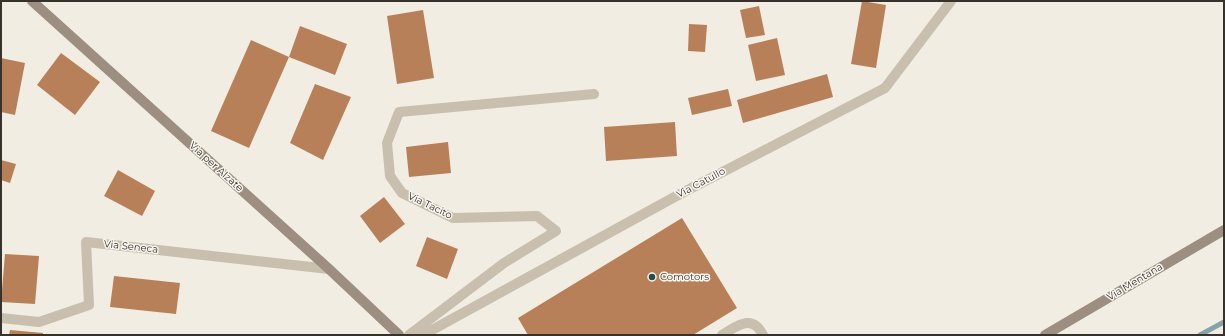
<!DOCTYPE html>
<style>
body{margin:0}
#map{position:relative;width:1225px;height:336px;overflow:hidden;background:#f1ede2;font-family:Montserrat,sans-serif}
canvas{display:block}
.frame{position:absolute;inset:0;border:2px solid #38322c;pointer-events:none}
</style>
<div id="map">
<canvas width="1225" height="336"></canvas>
<div class="frame"></div>
</div>
<script>
const context = document.querySelector('canvas').getContext('2d');
context.lineJoin = 'round';
function trace(path, color, width, dash) {
  context.strokeStyle = color;
  context.lineWidth = width;
  context.lineCap = dash ? 'butt' : 'round';
  context.setLineDash(dash || []);
  context.stroke(path);
}
function paint(path, color) {
  context.fillStyle = color;
  context.fill(path, 'evenodd');
}
function drawText(font, color, halo, rows, align = 'center') {
  context.font = font + ' Montserrat,sans-serif';
  context.lineWidth = 3;
  context.setLineDash([]);
  context.textBaseline = 'middle';
  context.strokeStyle = halo;
  context.fillStyle = color;
  for (const [text, x, y, turn = 0] of rows) {
    context.save();
    context.translate(x, y);
    context.rotate((+turn || 0) * Math.PI / 180);
    context.textAlign = isNaN(turn) ? turn : align;
    if (halo) context.strokeText(text, 0, 0);
    context.fillText(text, 0, 0);
    context.restore();
  }
}
trace(new Path2D(`
 M1200 335 1224 322`), '#84a3ab', 5);
paint(new Path2D(`
 M862 1 886 5 876 68 851 64Z
 M759 6 765 35 746 38 740 10Z
 M423 10 434 78 397 84 387 16Z
 M689 24 707 25 705 52 688 51Z
 M300 26 347 44 335 75 289 57 249 148 211 131 251 40 289 57Z
 M777 38 785 75 756 81 748 45Z
 M61 53 100 82 75 115 37 85Z
 M1 58 25 63 15 115 1 112Z
 M827 74 833 97 743 123 737 100Z
 M315 84 351 97 323 160 290 143Z
 M728 89 732 106 692 115 688 98Z
 M675 122 677 156 606 161 604 127Z
 M448 142 451 173 409 177 406 147Z
 M1 160 16 164 10 183 1 180Z
 M118 170 155 191 142 216 104 196Z
 M384 197 405 224 380 243 360 216Z
 M682 218 737 308 693 335H528L518 318Z
 M427 237 458 249 447 279 416 266Z
 M5 254 39 256 35 304 1 302Z
 M114 276 180 283 176 314 110 307Z
 M10 330 43 333V335H9Z`), '#b88059');
trace(new Path2D(`
 M722 335C737 326 752 313 763 335`), '#c8bfaf', 10);
trace(new Path2D(`
 M1 318 39 322 89 305 86 242 329 269
 M409 335 504 263 556 231 537 216 453 218 402 193 390 176 387 143 399 112 594 94
 M423 335 680 194 885 88 951 1`), '#c8bfaf', 10);
trace(new Path2D(`
 M32 1 329 269 399 335
 M1045 335 1224 230`), '#9c8f81', 10);
for (const [x, y, r, color] of [
 [652,277,4,"#264b55"]
]) {
  const dot = new Path2D();
  dot.arc(x, y, r, 0, 2 * Math.PI);
  context.fillStyle = color;
  context.fill(dot);
  trace(dot, '#f9f6ef', 1.5);
}
drawText('10px', '#38322c', '#f9f6ef', [
 ["Via per Alzate",216,167,42],
 ["Via Catullo",701,183,-28],
 ["Via Tacito",430,206,26],
 ["Via Seneca",131,247,6],
 ["Via Mentana",1135,282,-31]
]);
drawText('10px', '#38322c', '#f9f6ef', [
 ["Comotors",660,277]
], 'left');
</script>
